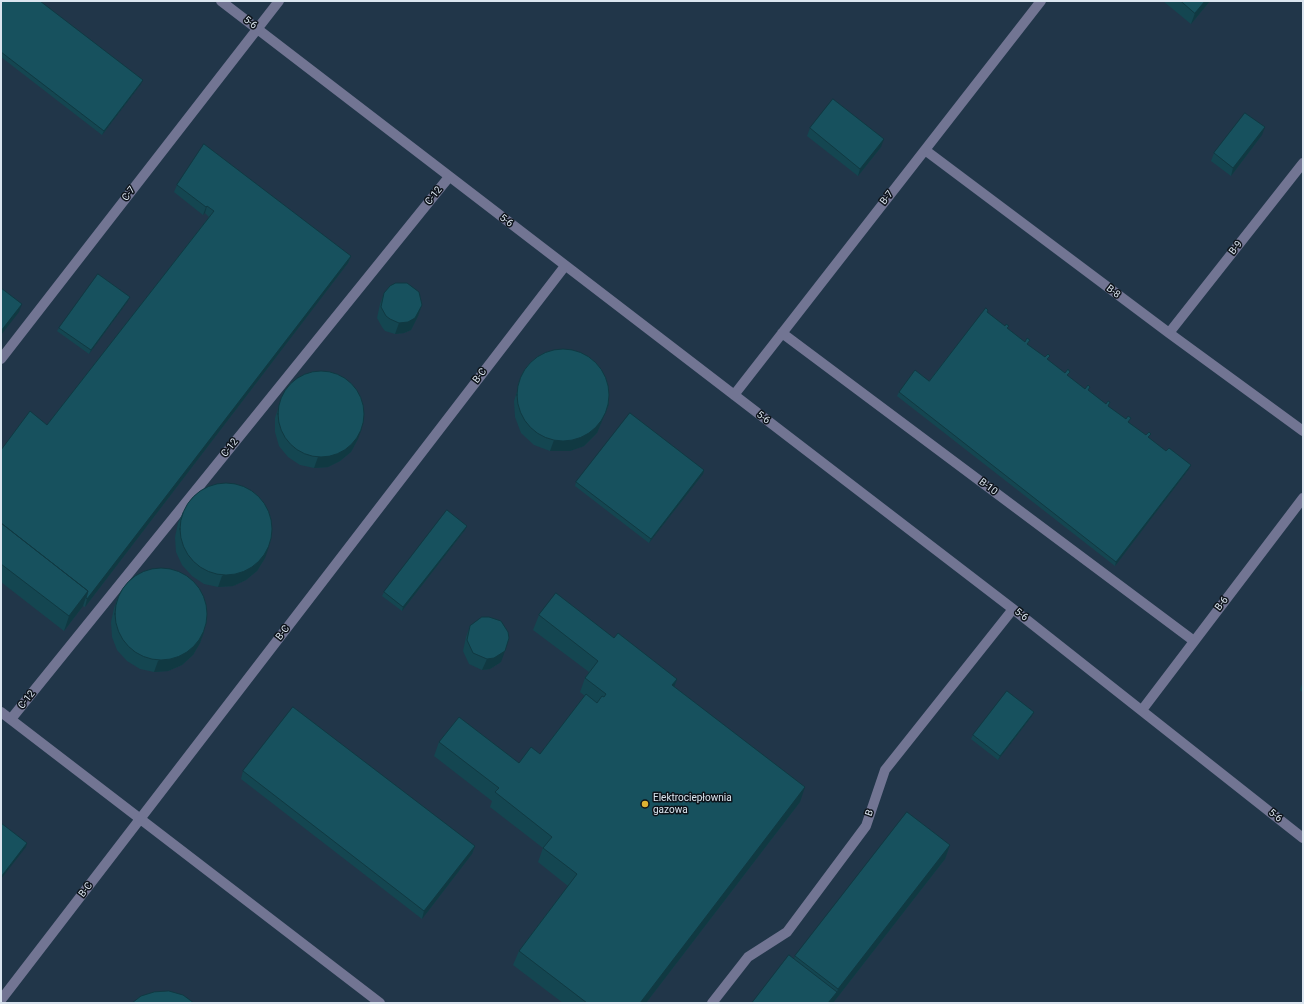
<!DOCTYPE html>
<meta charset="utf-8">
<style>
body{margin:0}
#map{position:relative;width:1304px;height:1004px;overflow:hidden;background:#1c2c3a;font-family:Roboto,sans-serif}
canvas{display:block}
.frame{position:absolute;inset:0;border:2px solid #dbe5ef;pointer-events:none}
</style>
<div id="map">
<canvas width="1304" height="1004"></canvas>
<div class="frame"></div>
</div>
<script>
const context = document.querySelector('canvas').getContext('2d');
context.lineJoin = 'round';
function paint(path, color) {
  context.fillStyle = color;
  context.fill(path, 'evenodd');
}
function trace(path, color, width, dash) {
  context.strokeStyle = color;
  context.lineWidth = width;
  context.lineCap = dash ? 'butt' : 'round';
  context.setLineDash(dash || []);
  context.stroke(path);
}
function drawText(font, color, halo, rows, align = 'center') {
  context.font = font + ' Roboto,sans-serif';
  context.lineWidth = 3;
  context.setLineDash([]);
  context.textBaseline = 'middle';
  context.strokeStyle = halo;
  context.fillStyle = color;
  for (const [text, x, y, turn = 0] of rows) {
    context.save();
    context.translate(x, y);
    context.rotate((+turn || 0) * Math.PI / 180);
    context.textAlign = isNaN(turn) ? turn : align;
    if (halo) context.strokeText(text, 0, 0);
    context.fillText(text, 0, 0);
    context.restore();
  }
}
paint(new Path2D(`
 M1 1H1303V1003H1Z`), '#213649');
trace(new Path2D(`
 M221 1 1013 609 1303 838
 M925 150 1169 333 1303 431
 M782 333 1194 641
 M1169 333 1303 163
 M1 359 279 1
 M734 395 1041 1
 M1142 710 1303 498
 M1 712 380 1003
 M11 719 449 177
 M1 1000 565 266
 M712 1003 748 957 787 932 866 826 885 770 1013 609`), '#727593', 10);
paint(new Path2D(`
 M1 1 141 84 102 135 1 57Z
 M1163 1H1210L1191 24Z
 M810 128 881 147 858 176 807 136Z
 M1262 135 1231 176 1211 161 1214 153Z
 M177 185 351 256 348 263 85 607 83 606 64 631 1 582V450L47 425 209 217 205 213 203 215 174 192Z
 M384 293 422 305 418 316 411 330 404 333 395 334 385 331 382 327 377 318 380 304Z
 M128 301 89 354 57 331 59 328Z
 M988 310V313L1007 329 1189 469 1115 566 897 396 899 392 929 381Z
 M523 373 609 404 597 433 584 446 570 451H550L534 445 521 433 515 417 514 401Z
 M283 394 358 439 351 452 340 461 328 467 314 468 300 465 288 457 279 446 275 432V418Z
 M704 470 703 474 649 543 575 486 576 482Z
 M183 512 265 558 257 571 246 580 233 586 218 587 204 584 192 576 182 565 176 552 175 537 178 523Z
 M465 530 402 611 382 596 384 592Z
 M118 597 204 632 200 643 193 655 182 665 168 671 154 672 140 669 127 661 117 650 112 637 111 622 114 608Z
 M539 615 614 638 677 679 674 687 800 802 646 1003H563L513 965 519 951 568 886 538 862 543 848 490 807 492 801 434 756 439 742 519 763 540 754 585 696 580 692 585 678 589 672 533 630Z
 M470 626 501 662 490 669 482 670 469 664 463 651 466 637Z
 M1303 681V693L1300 690Z
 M1032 716 998 760 971 739 973 735Z
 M243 771 475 846 472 854 422 919 241 779Z
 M950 845 945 859 833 1003H752L794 959 795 956Z`), '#144651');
paint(new Path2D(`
 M1205 1H1210L1191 24 1195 13Z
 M143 80 141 84 102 135 104 131Z
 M1265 127 1262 135 1231 176 1233 168Z
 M884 139 881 147 858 176 860 169Z
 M207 206 205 213 203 215 206 207Z
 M351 256 348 263 85 607 87 599Z
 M130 297 128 301 89 354 91 350Z
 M22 304 19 312 1 335V331Z
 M422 305 418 316 411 330 404 333 395 334 399 323Z
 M609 404 597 433 584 446 570 451H550L554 440Z
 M362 428 358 439 351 452 340 461 328 467 314 468 318 457Z
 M1191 465 1189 469 1115 566 1116 562Z
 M704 470 703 474 649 543 651 539Z
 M467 526 465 530 402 611 403 607Z
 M269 547 265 558 257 571 246 580 233 586 218 587 222 576Z
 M88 591 83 606 64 631 69 616Z
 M204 632 200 643 193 655 182 665 168 671 154 672 158 661Z
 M505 651 501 662 490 669 482 670 487 659Z
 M677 679 672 693V685Z
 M1034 712 1032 716 998 760 1000 756Z
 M805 787 800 802 646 1003H640Z
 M27 843 26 847 1 879V877Z
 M950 845 945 859 833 1003H828L837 992 838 989Z
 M475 846 472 854 422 919 424 911Z`), '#103942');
const building = new Path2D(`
 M1 1H40L143 80 104 131 1 52Z
 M1181 1H1205L1195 13Z
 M833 99 884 139 860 169 810 128Z
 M1245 113 1265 127 1233 168 1214 153Z
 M204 144 351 256 87 599 86 598 88 591 1 523V450L30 411 47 425 214 211 207 206 206 207 177 185Z
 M98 274 130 297 91 350 59 328Z
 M396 283H407L419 292 422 305 415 318 408 322 399 323 390 319 386 316 381 307 384 293 390 286Z
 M1 288 22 304 1 331Z
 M986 308 988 310 987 312 1005 326 1006 324 1009 326 1007 328 1025 342 1027 338 1030 340 1027 344 1045 357 1048 354 1050 356 1047 359 1065 373 1068 369 1070 372 1067 375 1085 389 1088 385 1090 387 1088 390 1106 404 1108 401 1110 402 1108 406 1126 419 1128 416 1131 418 1128 422 1146 435 1149 432 1151 434 1148 437 1166 451 1169 448 1191 465 1116 562 899 392 915 370 929 381Z
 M517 395a46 46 0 1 1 92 0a46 46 0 1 1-92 0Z
 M278 414a43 43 0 1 1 86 0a43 43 0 1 1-86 0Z
 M630 413 704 470 651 539 576 482Z
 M180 529a46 46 0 1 1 92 0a46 46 0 1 1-92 0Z
 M447 510 467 526 403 607 384 592Z
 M1 523 88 591 69 616 1 564Z
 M115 614a46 46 0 1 1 92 0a46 46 0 1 1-92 0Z
 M556 593 614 638 618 633 677 679 672 685 805 787 640 1003H587L519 951 577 874 543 848 552 837 495 792 499 788 439 742 459 717 519 763 531 747 540 754 586 694 597 703 602 696 604 697 606 694 585 678 598 661 539 615Z
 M482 617H489L501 621 508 632 509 638 505 651 494 658 487 659 473 653 467 640 470 626Z
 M1007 691 1034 712 1000 756 973 735Z
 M293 707 475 846 424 911 243 771Z
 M907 812 950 845 838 989 795 956Z
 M1 823 27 843 1 877Z
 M789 955 837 992 828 1003H752Z
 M169 991 183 995 194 1003H132L141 996 154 992Z`);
paint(building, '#17515e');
trace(building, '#103942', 1);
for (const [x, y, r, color] of [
 [645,804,4,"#deb133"]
]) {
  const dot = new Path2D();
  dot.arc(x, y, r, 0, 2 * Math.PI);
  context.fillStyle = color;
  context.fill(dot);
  trace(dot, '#0d131a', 1.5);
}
drawText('10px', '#dbe5ef', '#0d131a', [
 ["5-6",250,23,38],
 ["C-7",129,194,-52],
 ["C-12",434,196,-51],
 ["B-7",887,198,-52],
 ["5-6",506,221,38],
 ["B-9",1236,248,-52],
 ["B-8",1113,292,37],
 ["B-C",480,376,-52],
 ["5-6",763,418,37],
 ["C-12",230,448,-51],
 ["B-10",988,487,37],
 ["B-6",1222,604,-53],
 ["5-6",1021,615,38],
 ["B-C",283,633,-52],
 ["C-12",27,700,-51],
 ["B",870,813,-71],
 ["5-6",1275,816,39],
 ["B-C",86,890,-53]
]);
drawText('10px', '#dbe5ef', '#0d131a', [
 ["Elektrociepłownia",653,798],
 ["gazowa",653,810]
], 'left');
</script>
